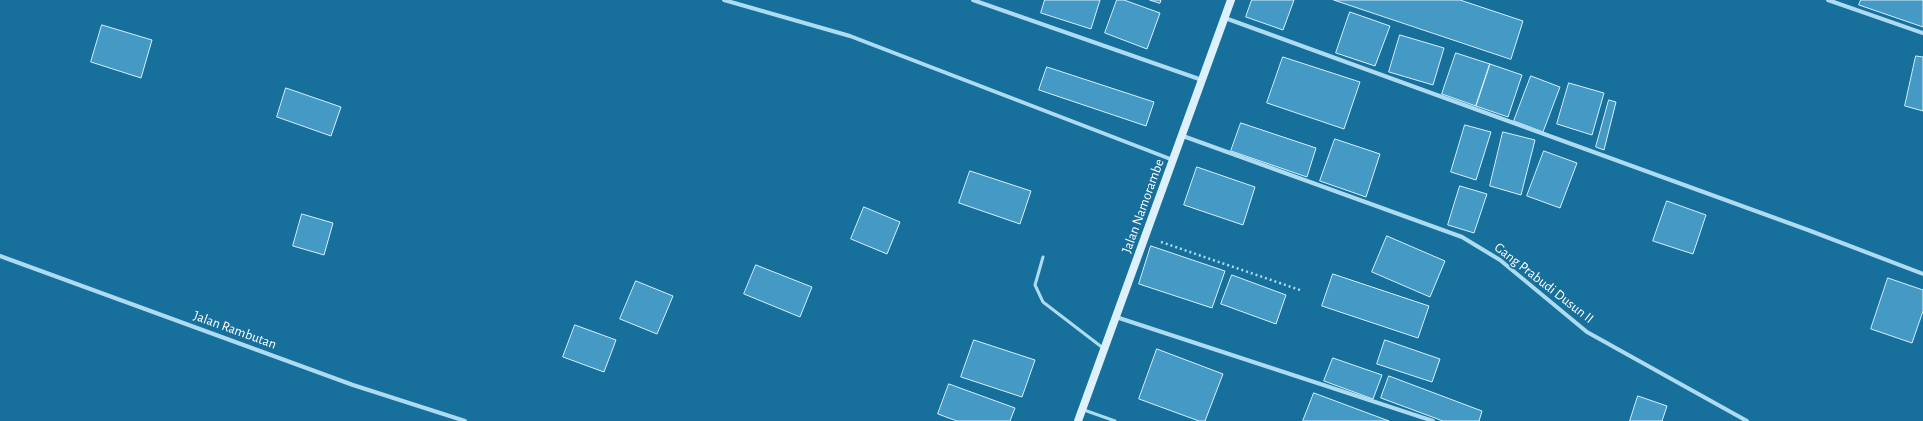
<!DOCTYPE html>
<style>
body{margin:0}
canvas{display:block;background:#176f9c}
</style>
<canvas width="1923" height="421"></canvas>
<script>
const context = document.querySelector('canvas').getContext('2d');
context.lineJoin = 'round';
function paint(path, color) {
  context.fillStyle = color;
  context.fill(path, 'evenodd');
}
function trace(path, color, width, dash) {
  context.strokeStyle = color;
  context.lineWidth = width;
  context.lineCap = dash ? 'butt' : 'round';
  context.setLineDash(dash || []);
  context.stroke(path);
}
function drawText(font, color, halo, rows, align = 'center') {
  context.font = font + ' "Alegreya Sans",sans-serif';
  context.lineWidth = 3.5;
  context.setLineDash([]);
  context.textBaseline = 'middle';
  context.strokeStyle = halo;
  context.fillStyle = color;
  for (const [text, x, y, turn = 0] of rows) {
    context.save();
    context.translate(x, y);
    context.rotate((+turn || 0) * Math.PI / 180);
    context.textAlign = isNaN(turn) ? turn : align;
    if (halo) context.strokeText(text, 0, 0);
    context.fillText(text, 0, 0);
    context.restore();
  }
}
const building = new Path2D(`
 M1045 0H1100L1091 29 1041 13Z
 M1117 0H1124L1160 13 1147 49 1105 33Z
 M1150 0H1161L1160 3Z
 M1252 0H1294L1283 30 1246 17Z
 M1334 0H1460L1523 21 1511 59Z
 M1861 0H1923V27L1859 5Z
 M1350 12 1390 26 1375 66 1336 53Z
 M102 25 152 40 141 78 91 62Z
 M1400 35 1444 48 1433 85 1389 72Z
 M1456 53 1490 64 1476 106 1442 94Z
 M1916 56 1923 57V111L1905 106Z
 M1283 57 1360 82 1344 129 1267 103Z
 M1490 64 1522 75 1508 117 1476 106Z
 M1047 67 1154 102 1146 126 1039 90Z
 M1531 76 1560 87 1543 132 1514 121Z
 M1569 83 1604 93 1592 135 1557 124Z
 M286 88 341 107 331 136 277 117Z
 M1609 100 1616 102 1604 150 1596 147Z
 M1241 123 1316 148 1307 177 1231 151Z
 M1465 125 1491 132 1476 180 1451 172Z
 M1503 132 1535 140 1521 195 1490 186Z
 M1335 139 1380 154 1366 197 1320 181Z
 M1544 151 1577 163 1560 208 1527 196Z
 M1197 167 1255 187 1243 225 1184 205Z
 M970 171 1031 191 1020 224 959 203Z
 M1460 186 1487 194 1474 233 1448 225Z
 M1667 201 1706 215 1693 254 1653 241Z
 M864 207 900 222 887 254 851 239Z
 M302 214 333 223 324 255 293 246Z
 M1387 236 1445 261 1430 297 1372 272Z
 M1151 246 1225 271 1212 308 1139 284Z
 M756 265 812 287 800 317 744 294Z
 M1333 274 1429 306 1418 338 1322 306Z
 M1232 275 1286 295 1276 324 1221 304Z
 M1888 278 1923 290V311L1912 343 1871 329Z
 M636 281 673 296 657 334 620 319Z
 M575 325 616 340 604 372 563 357Z
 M974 340 1035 360 1022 397 961 377Z
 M1385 340 1440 359 1432 382 1377 364Z
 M1157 349 1223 374 1205 421H1199L1139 399Z
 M1333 358 1382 375 1373 399 1324 381Z
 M1389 376 1482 411 1479 421H1443L1381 398Z
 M949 384 1015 408 1010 421H957L938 414Z
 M1314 393 1389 421H1303Z
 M1638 396 1667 406 1662 421H1630Z`);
paint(building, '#449ac5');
trace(building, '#d5f0fd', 1);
trace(new Path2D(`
 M1161 242 1300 290`), '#addcf2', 2.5, [2, 3]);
trace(new Path2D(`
 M1043 257 1035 285 1043 302 1103 348
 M1084 410 1115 421`), '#addcf2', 3);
trace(new Path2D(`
 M724 0 850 36 1173 160
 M973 0 1202 80
 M1828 0 1923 33
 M1225 18 1808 230 1923 274
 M1183 136 1462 237 1500 260 1587 332 1747 421
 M0 256 353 385 465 421
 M1116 317 1433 421`), '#addcf2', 4);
trace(new Path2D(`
 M1078 421 1231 0`), '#ddf1fc', 8);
drawText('14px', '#fff', '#176f9c', [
 ["Jalan Namorambe",1143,206,-70],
 ["Gang Prabudi Dusun II",1544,283,38],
 ["Jalan Rambutan",235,330,20]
]);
</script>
